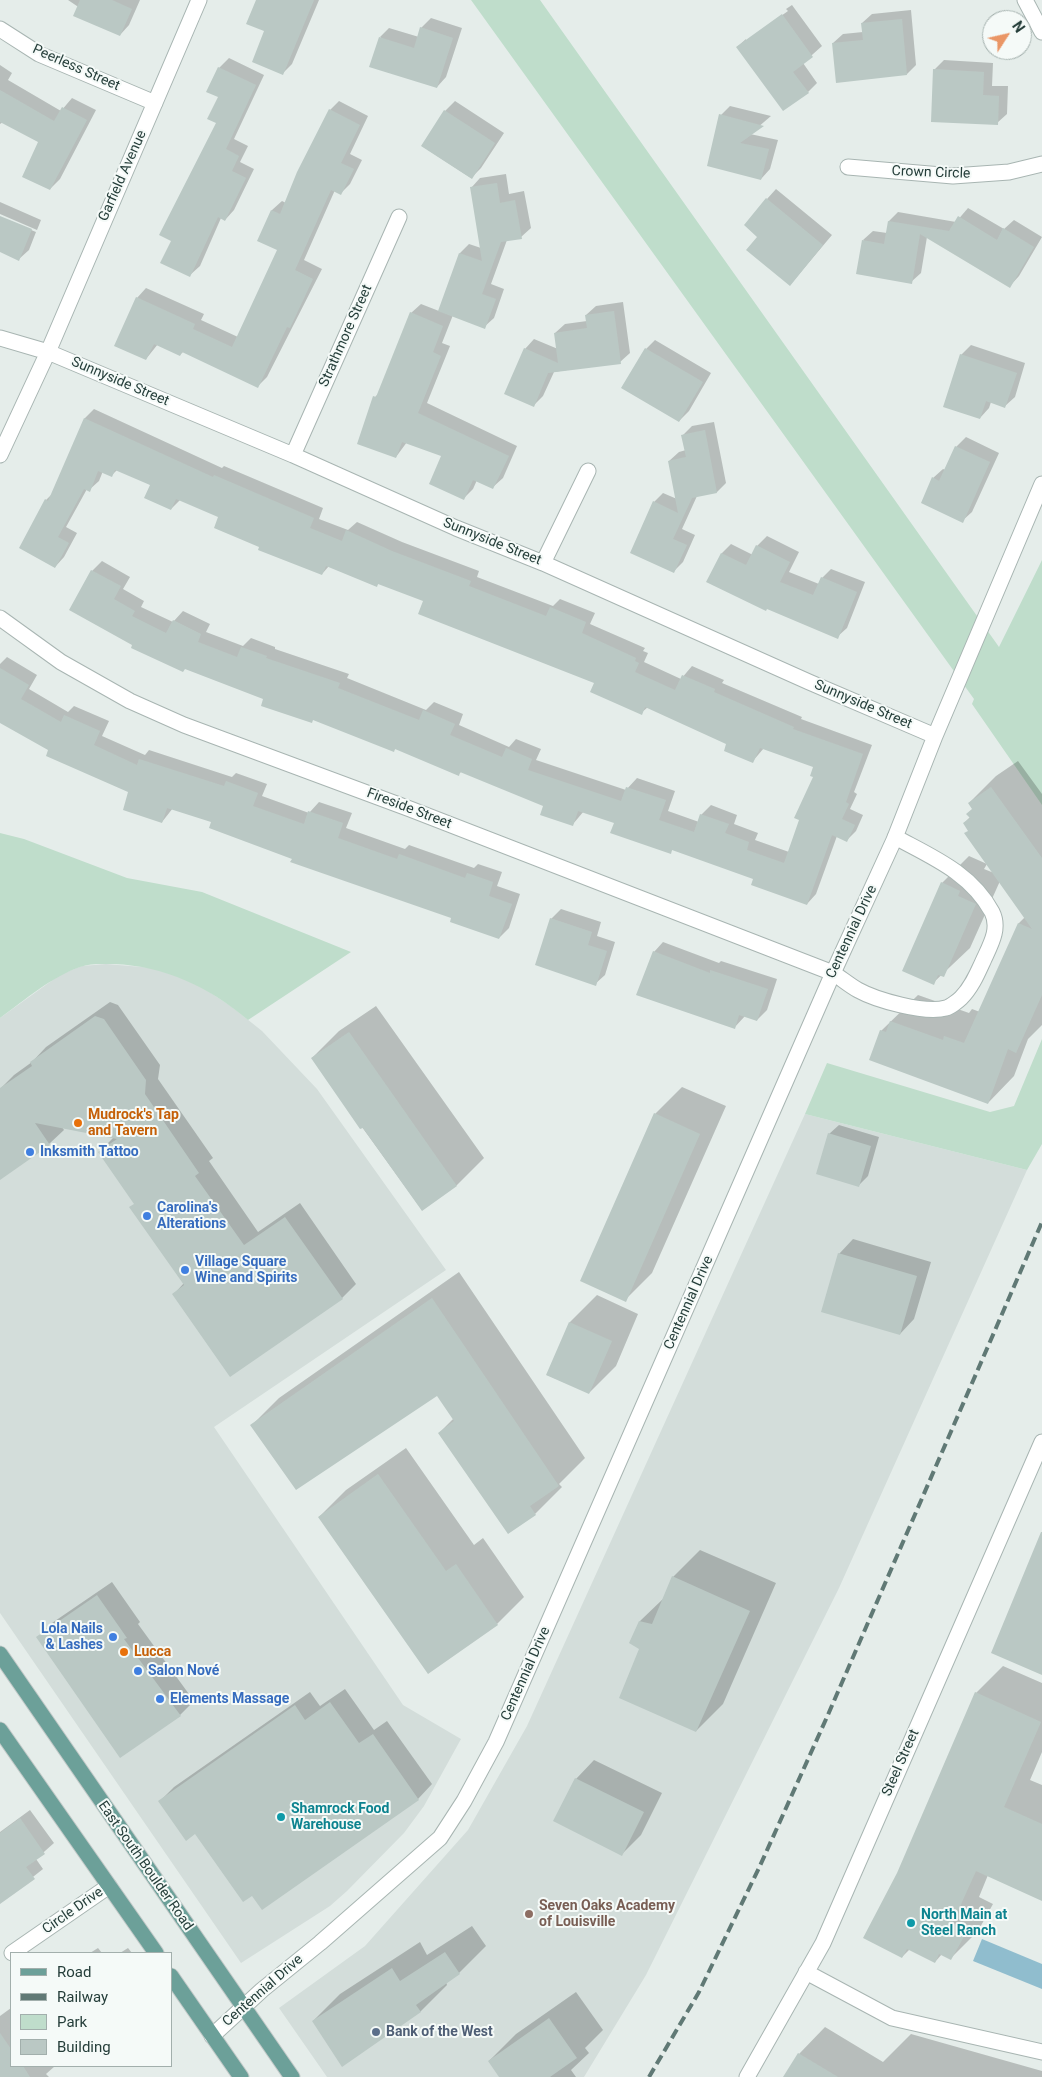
<!DOCTYPE html>
<meta charset="utf-8">
<style>
body{margin:0}
#map{position:relative;width:1042px;height:2077px;overflow:hidden;background:#e5edea;font-family:Roboto,sans-serif}
canvas{display:block}
.legend{position:absolute;left:10px;top:1952px;width:162px;height:115px;box-sizing:border-box;background:#f5faf8;border:1px solid #a2afac;margin:0;padding:6px 9px;list-style:none;font-size:15px;color:#253e3a}
.legend li{display:flex;align-items:center;gap:10px;height:25px}
.legend b{width:25px;border:1px solid #a2afac}
.north{position:absolute;left:982px;top:10px;width:50px;height:50px;box-sizing:border-box;background:#f5faf8;border:1px solid #a2afac;border-radius:50%;rotate:55deg;font-size:14px;font-weight:700;line-height:20px;text-align:center;color:#253e3a}
.north::after{content:'';display:block;margin:auto;width:18px;height:22px;background:#ea9666;clip-path:polygon(50% 0,100% 100%,50% 72%,0 100%)}
</style>
<div id="map">
<canvas width="1042" height="2077"></canvas>
<ul class="legend">
<li><b style="height:6px;background:#6ca099"></b>Road</li>
<li><b style="height:6px;background:#607975"></b>Railway</li>
<li><b style="height:14px;background:#bfddcb"></b>Park</li>
<li><b style="height:14px;background:#bac8c4"></b>Building</li>
</ul>
<div class="north">N</div>
</div>
<script>
const context = document.querySelector('canvas').getContext('2d');
context.lineJoin = 'round';
function paint(path, color) {
  context.fillStyle = color;
  context.fill(path, 'evenodd');
}
function trace(path, color, width, dash) {
  context.strokeStyle = color;
  context.lineWidth = width;
  context.lineCap = dash ? 'butt' : 'round';
  context.setLineDash(dash || []);
  context.stroke(path);
}
function drawText(font, color, halo, rows, align = 'center') {
  context.font = font + ' Roboto,sans-serif';
  context.lineWidth = 4;
  context.setLineDash([]);
  context.textBaseline = 'middle';
  context.strokeStyle = halo;
  context.fillStyle = color;
  for (const [text, x, y, turn = 0] of rows) {
    context.save();
    context.translate(x, y);
    context.rotate((+turn || 0) * Math.PI / 180);
    context.textAlign = isNaN(turn) ? turn : align;
    if (halo) context.strokeText(text, 0, 0);
    context.fillText(text, 0, 0);
    context.restore();
  }
}
paint(new Path2D(`
 M106 964 154 968 180 977 205 989 232 1007 262 1031 317 1089 446 1270 214 1427 403 1705 461 1739 424 1806 404 1833 347 1891 330 1906 241 1963 0 1613V1018L61 974 82 966Z
 M805 1114 1027 1170 839 1588 646 1975 584 2077H327L279 2008 365 1946 468 1830 527 1726Z`), '#d3ddda');
paint(new Path2D(`
 M471 0H540L999 647 1042 560V805L972 704 974 699Z
 M0 833 24 839 127 878 202 892 351 952 248 1020C209 987 165 966 114 964 103 964 90 963 80 967 51 977 25 1000 0 1018Z
 M1042 1039V1144L1027 1170 805 1114 827 1063 990 1112 1014 1106Z`), '#bfddcb');
paint(new Path2D(`
 M982 1939 1042 1964V1989L973 1961Z`), '#90bdce');
paint(new Path2D(`
 M68 0H140L129 25 120 35Z
 M257 0H319L292 64 283 73 266 31Z
 M792 5 822 46 803 63 817 83 808 92 737 47 746 39V41L788 11 786 9Z
 M911 10 916 65 907 74 833 43 843 34 863 32 862 23 872 14Z
 M431 18 462 28 446 77 437 87 380 37 389 28 419 37 421 28Z
 M229 58 264 75 234 139 248 146 240 162 254 169 234 210 225 220 221 218 200 266 190 275 173 240 217 123 220 97 208 91 219 68Z
 M944 60 993 63 992 86H1008L1007 114 997 123 934 70Z
 M0 65 12 73 8 80 61 111 72 98 96 110 60 179 50 189 39 141 3 122 0 124Z
 M339 101 368 116 350 154 362 160 350 184 341 193 335 190 304 260 322 269 267 377 258 386 184 351 180 355 158 344 146 359 137 298 146 288 204 314 201 320 238 337 279 250 259 241 272 210 282 201 286 203 330 110Z
 M455 101 504 133 481 168 471 178 422 146 445 111Z
 M730 106 771 116 750 134 778 140 770 169 761 179 721 115Z
 M506 174 509 194 524 191 531 228 521 237 507 240 491 284 504 289 494 318 484 327 453 315 442 343 450 346 427 403 517 446 503 478 493 487 477 480 473 489 464 498 443 456 407 442 396 457 375 397 380 392 411 313 421 304 439 311 460 253 469 244 481 248 471 188 480 178Z
 M776 189 832 235 790 285 759 236 767 199Z
 M0 202 41 220 37 230 0 214Z
 M968 208 1004 229 1014 220 1042 237 1019 276 1010 286 927 237 921 273 911 282 863 240 873 231 887 233 889 221 898 212 956 222Z
 M0 217 36 232 29 250 19 259 0 251Z
 M623 302 630 353 620 362 554 372 543 396 533 406 525 349 534 339 558 349 555 333 565 324 587 321 586 315 596 306Z
 M655 340 711 373 689 411 679 421 646 349Z
 M971 345 1025 363 1015 397 1005 406 991 402 989 408 980 418 961 355Z
 M94 409 222 468 224 466 323 508 319 519 348 530 357 522 402 542 479 571 477 577 553 606 560 599 595 613 590 624 645 648 643 651 648 653 644 662 681 679 692 666 724 680 722 683 802 717 801 719 872 745 854 792 857 794 850 809 863 815 856 831 846 841 837 836 816 894 807 904 755 878 673 849 670 852 615 822 584 811 573 824 545 805 462 771 458 775 396 748 393 751 134 645 71 609 92 571 102 561 130 577 123 589 144 601 141 607 173 622 183 611 210 624 206 632 243 646 251 638 275 647V649L349 674 347 678 426 710 434 702 463 714 459 725 509 747 516 739 541 749 536 760 626 790 637 778 675 791 668 811 699 822 701 815 711 805 737 815 734 824 758 833 755 840 789 852 815 776V767L764 748 752 762 728 743 648 707 641 713 596 683 424 600 379 583 376 586 329 566 322 574 261 547 220 516 181 499 171 509 151 485 118 469 112 475 103 471 99 481 89 490 87 489 66 527 77 533 64 557 55 567 46 500 52 494 85 418Z
 M714 422 726 483 717 492 697 496 682 529 695 535 683 562 674 571 654 502 663 493 677 499 669 461 679 452 686 450 683 435 692 426Z
 M966 437 999 453 972 512 962 521 933 478 943 469 946 470 956 447Z
 M767 536 799 552 789 572 819 584 822 578 831 569 865 582 847 628 837 637 708 581 722 553 731 544 753 555 757 546Z
 M7 657 37 675 29 689 68 712 74 706 109 721 102 736 145 755 149 750 232 777 236 773 267 784 262 796 309 813 319 802 352 813 346 828 405 849 409 845 474 868 478 864 502 872 497 886 520 894 509 928 499 938 453 917 293 858 213 821 173 808 162 822 130 791 0 721V664Z
 M1018 761 1042 794V1025L1028 1039 1014 1076 988 1103 881 1031 918 995 969 1013 972 1009 980 1012 1019 923 1025 917 1000 881 970 948 933 983 942 883 969 856 987 864 984 869 994 873 964 823 970 817 973 809 969 803 996 776Z
 M561 909 601 922 597 936 615 942 605 975 595 984 551 919Z
 M663 942 719 963 721 961 777 979 767 1010 757 1020 745 1016 734 1028 654 952Z
 M110 1002 118 1005 160 1065 158 1079 213 1158 209 1161 258 1232 300 1203 356 1284 342 1298 174 1294 184 1283 135 1203 99 1152 114 1137 62 1127 64 1130 49 1144 0 1178V1089L14 1075 32 1062 46 1047Z
 M376 1006 484 1158 457 1185 422 1210 312 1058 339 1031Z
 M682 1087 726 1106 652 1273 625 1300 655 1114Z
 M839 1125 879 1137 868 1176 858 1186 829 1134Z
 M853 1239 931 1262 914 1319 900 1334 839 1254Z
 M459 1272 585 1458 559 1484 562 1487 535 1514 439 1433 454 1418 437 1394 252 1425 279 1398Z
 M597 1295 638 1314 616 1366 589 1393 547 1375 570 1322Z
 M406 1448 474 1545 483 1538 524 1597 497 1624 319 1517 346 1490Z
 M700 1550 776 1583 723 1704 696 1731 641 1649 640 1621 664 1598 673 1577Z
 M112 1582 140 1622 138 1624 194 1701 180 1715 38 1638 52 1623Z
 M1003 1666 1042 1683V1752L1030 1780 1042 1785V1899L988 1875 979 1897 993 1904 978 1931 951 1958 942 1954 935 1962 910 1949 902 1957 899 1873 976 1693Z
 M345 1689 374 1730 387 1721 432 1784 418 1799 196 1832 160 1801 174 1787 310 1692 320 1706Z
 M594 1760 662 1793 641 1835 622 1854 576 1779Z
 M30 1810 54 1843 36 1859 43 1869 0 1903V1832Z
 M472 1926 486 1946 459 1973 446 1982 447 1985 420 2012 313 2021 340 1994 420 1942 427 1955Z
 M98 1948 102 1953H90Z
 M128 1948 132 1953H120Z
 M576 1992 603 2030 585 2048 589 2053 571 2070 576 2077H501L489 2061 516 2034Z
 M11 2008V2066H55L46 2074 49 2077H0V2016Z
 M825 2027 883 2062 911 2034 1042 2071V2077H784L799 2054Z`), '#0003');
paint(new Path2D(`
 M80 0H112L132 9 120 36 73 16Z
 M256 0H314L283 75 252 62 264 31 246 24Z
 M782 14 813 57 793 72 809 93 783 111 736 47Z
 M902 19 907 75 836 83 832 43 863 40 861 23Z
 M420 27 453 38 437 88 369 67 379 37 414 48Z
 M218 67 256 85 226 149 239 156 232 171 246 178 225 221 218 217 190 277 160 263 171 241 159 235 216 123 207 119 218 97 206 92Z
 M933 69 984 72 983 95 999 96 998 125 931 122Z
 M0 90 54 121 62 107 87 120 50 190 22 177 38 142 0 122Z
 M329 109 360 125 341 163 354 169 341 195 331 190 295 270 313 279 290 328 287 327 258 388 182 352 180 356 154 344 146 360 114 346 136 297 195 324 193 329 232 347 277 250 257 241 271 210 280 214 297 172Z
 M444 110 495 143 472 179 421 146Z
 M719 114 764 126 740 143 769 149 761 180 707 166Z
 M497 183 500 203 515 200 522 239 501 242 482 294 496 299 485 329 438 311 459 253 482 261 470 187Z
 M766 198 823 245 790 286 746 250 757 237 744 225Z
 M0 216 32 229 19 261 0 252Z
 M958 216 997 240 1003 228 1034 247 1010 288 920 234 912 284 856 274 862 240 884 244 888 221 949 231Z
 M614 311 621 364 548 373 534 407 504 394 524 348 558 363 554 333 587 328 585 315Z
 M410 312 443 326 433 352 441 356 418 413 509 456 493 489 473 480 464 500 429 484 441 456 402 442 396 458 357 444 373 396 376 397Z
 M645 348 703 382 679 422 621 388Z
 M960 354 1017 373 1005 408 986 401 980 419 943 407Z
 M84 418 213 477 214 475 314 518 310 528 342 541 346 530 392 551 471 581 469 586 546 616 550 607 586 622 582 633 636 658 635 661 639 663 635 672 675 690 682 675 715 689 714 692 794 727 793 729 863 754 846 802 849 804 842 819 855 825 847 842 832 835 807 905 751 885 753 879 672 850 671 854 610 833 614 823 578 811 573 826 540 815 543 806 460 772 459 776 395 749 394 752 313 720 312 723 261 706 263 699 185 669 183 672 131 648 132 645 69 610 91 570 121 586 114 599 135 611 132 616 166 633 173 620 201 634 198 642 237 657 241 647 267 656 266 658 340 683 338 688 419 720 423 710 455 724 450 735 502 757 506 748 532 759 528 770 621 801 626 787 666 800 659 820 694 832 700 814 729 824 725 833 749 842 747 850 784 863 799 820 794 818 813 777 810 776 813 767 760 748 753 763 724 751 726 744 645 707 642 715 590 692 594 683 418 614 423 601 378 584 377 587 326 566 322 575 258 550 259 547 214 528 218 517 176 499 171 510 144 498 150 485 115 470 112 477 98 471 90 492 84 489 58 537 69 543 55 568 19 548 45 499 48 501Z
 M705 430 717 493 692 498 673 539 687 545 674 573 630 553 653 501 678 513 668 461 686 457 681 435Z
 M955 446 990 462 963 523 921 503 932 477 939 481Z
 M756 545 790 562 780 582 813 595 821 577 857 592 838 639 767 609 766 611 706 582 721 553 746 565Z
 M0 668 29 685 21 699 61 722 64 715 100 731 94 745 137 765 139 759 224 786 226 781 258 793 253 806 304 824 308 811 343 823 338 838 397 859 399 854 465 878 467 873 493 882 489 896 512 904 499 939 450 922 451 918 290 862 292 859 209 828 211 822 167 808 162 823 123 810 128 792 46 756 48 750 0 723Z
 M991 787 1042 858V995L1016 1053 1008 1049 988 1104 869 1060 880 1030 886 1032 890 1021 943 1040 944 1036 964 1043 1018 923 1032 929 964 833 968 831 963 823 970 818 966 814 972 809 968 803Z
 M941 882 960 891 958 896 976 904 944 977 938 975 934 985 902 971Z
 M550 918 592 932 588 945 607 951 596 986 535 965Z
 M653 951 710 973V970L768 989 757 1021 739 1015 735 1029 636 995Z
 M95 1016 104 1019 146 1080 145 1094 199 1173 195 1176 244 1245 285 1217 343 1299 230 1377 172 1294 184 1285 129 1207 134 1204 98 1152 117 1139 35 1123 50 1145 0 1180V1088L32 1066 30 1062Z
 M349 1032 457 1186 422 1211 363 1128 360 1129 311 1058Z
 M654 1113 700 1134 626 1302 580 1281Z
 M828 1133 871 1146 859 1187 816 1174Z
 M838 1253 917 1276 900 1335 821 1312Z
 M432 1298 559 1486 530 1506 536 1515 508 1534 438 1433 454 1421 437 1396 296 1490 250 1425Z
 M569 1322 612 1341 589 1394 546 1375Z
 M378 1474 446 1571 456 1564 498 1625 428 1674 318 1517Z
 M1041 1532H1042V1675L991 1653Z
 M672 1576 750 1611 696 1732 619 1698 639 1649 629 1643 639 1621 652 1624Z
 M97 1595 127 1638 124 1639 181 1716 120 1758 36 1637Z
 M975 1692 1041 1722 1004 1807 1042 1824V1901L976 1871 952 1924 967 1931 951 1960 939 1954 935 1963 907 1949 902 1958 863 1938 897 1873Z
 M330 1702 359 1743 373 1734 419 1800 262 1910 252 1896 243 1902 195 1834 186 1841 158 1801 295 1705 305 1720Z
 M575 1778 644 1812 622 1856 553 1821Z
 M20 1818 45 1854 26 1867 35 1879 0 1904V1833Z
 M445 1952 460 1974 416 2005 421 2012 342 2067 312 2021 392 1968 400 1981Z
 M549 2018 577 2058 550 2077H499L488 2061Z
 M0 2033 11 2049V2066H23L30 2077H0Z
 M798 2053 838 2077H783Z`), '#bac8c4');
const minor = new Path2D(`
 M1025 0 1042 32
 M0 29 39 54 155 103
 M848 167 953 176 1009 172 1042 164
 M0 338 48 352 293 455 456 528 543 563 809 682 935 736
 M0 455 48 352 199 0
 M293 455 399 217
 M543 563 588 471
 M0 618 61 662 130 701 184 725 410 809 833 973C841 978 849 985 858 990 876 1000 925 1014 946 1008 950 1007 958 1001 961 998 972 987 978 972 984 959 991 944 1000 928 992 912 971 873 932 857 895 837
 M12 1953 109 1886
 M806 1972 892 2018 1042 2052
 M212 2036 262 1990 320 1943 440 1838 464 1801 496 1742 833 973 894 840 935 736 1042 484
 M747 2077 823 1943 1042 1442`);
const primary = new Path2D(`
 M0 1654 292 2077
 M0 1730 156 1953
 M171 1976 241 2077`);
trace(minor, '#a8b5b2', 17);
trace(primary, '#c2c9c8', 17);
trace(minor, '#fff', 15);
trace(primary, '#6ca099', 15);
trace(new Path2D(`
 M649 2077 699 1992 759 1868 827 1717 1042 1222`), '#607975', 4, [10, 5]);
for (const [x, y, r, color] of [
 [78,1123,5,"#e8710a"],
 [30,1152,5,"#3f7fe0"],
 [147,1216,5,"#3f7fe0"],
 [185,1270,5,"#3f7fe0"],
 [113,1637,5,"#3f7fe0"],
 [124,1652,5,"#e8710a"],
 [138,1671,5,"#3f7fe0"],
 [160,1699,5,"#3f7fe0"],
 [281,1817,5,"#0f9aa8"],
 [529,1914,5,"#8d6e63"],
 [911,1923,5,"#0f9aa8"],
 [376,2032,5,"#5c6f8a"]
]) {
  const dot = new Path2D();
  dot.arc(x, y, r, 0, 2 * Math.PI);
  context.fillStyle = color;
  context.fill(dot);
  trace(dot, '#f5faf8', 2);
}
drawText('14px', '#253e3a', '#f5faf8', [
 ["Peerless Street",76,68,24],
 ["Crown Circle",931,173,2],
 ["Garfield Avenue",123,176,-66],
 ["Strathmore Street",346,336,-66],
 ["Sunnyside Street",120,382,23],
 ["Sunnyside Street",492,542,22],
 ["Sunnyside Street",863,705,23],
 ["Fireside Street",409,809,21],
 ["Centennial Drive",852,932,-65],
 ["Centennial Drive",689,1303,-66],
 ["Centennial Drive",526,1674,-66],
 ["Steel Street",901,1763,-66],
 ["East South Boulder Road",145,1866,55],
 ["Circle Drive",73,1911,-35],
 ["Centennial Drive",263,1991,-41]
]);
drawText('bold 14px', '#c56008', '#f5faf8', [
 ["Mudrock's Tap",88,1115],
 ["and Tavern",88,1131],
 ["Lucca",134,1652]
], 'left');
drawText('bold 14px', '#366cbe', '#f5faf8', [
 ["Inksmith Tattoo",40,1152],
 ["Carolina's",157,1208],
 ["Alterations",157,1224],
 ["Village Square",195,1262],
 ["Wine and Spirits",195,1278],
 ["Lola Nails",103,1629,"right"],
 ["& Lashes",103,1645,"right"],
 ["Salon Nové",148,1671],
 ["Elements Massage",170,1699]
], 'left');
drawText('bold 14px', '#0d838f', '#f5faf8', [
 ["Shamrock Food",291,1809],
 ["Warehouse",291,1825],
 ["North Main at",921,1915],
 ["Steel Ranch",921,1931]
], 'left');
drawText('bold 14px', '#785e54', '#f5faf8', [
 ["Seven Oaks Academy",539,1906],
 ["of Louisville",539,1922]
], 'left');
drawText('bold 14px', '#4e5e75', '#f5faf8', [
 ["Bank of the West",386,2032]
], 'left');
</script>
